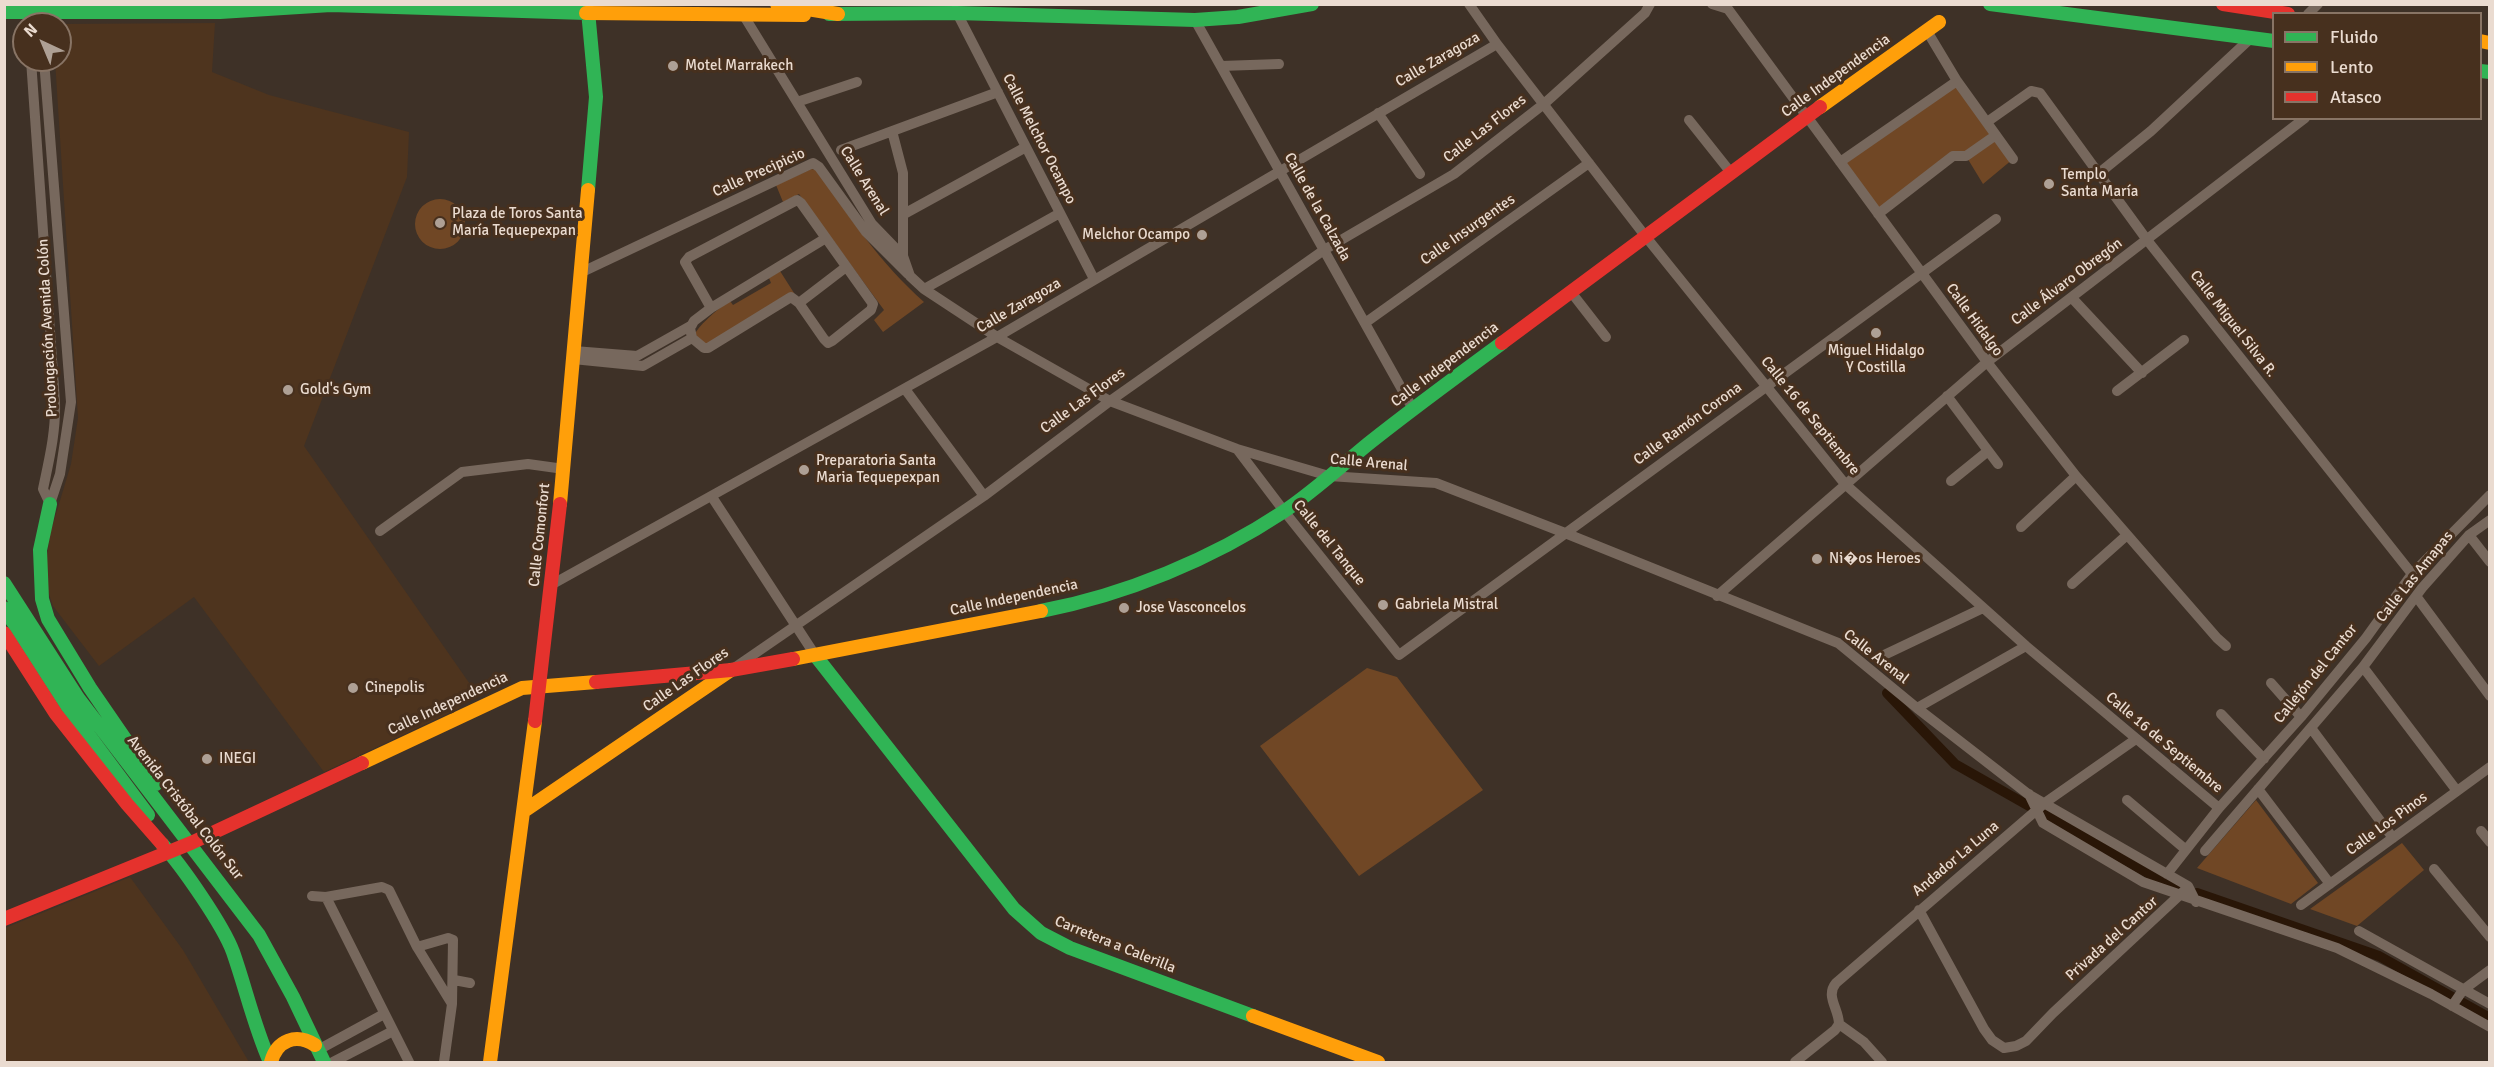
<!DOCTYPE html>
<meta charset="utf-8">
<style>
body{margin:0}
#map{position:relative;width:2494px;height:1067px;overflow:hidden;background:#3e3127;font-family:Signika,sans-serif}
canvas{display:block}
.frame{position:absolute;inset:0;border:6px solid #eadbd0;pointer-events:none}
.legend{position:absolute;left:2272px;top:12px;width:210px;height:108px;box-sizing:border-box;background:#47301e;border:2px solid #887465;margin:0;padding:8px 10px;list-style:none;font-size:18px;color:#eadbd0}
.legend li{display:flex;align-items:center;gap:12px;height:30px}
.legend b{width:30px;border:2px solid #887465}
.north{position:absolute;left:12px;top:12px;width:60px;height:60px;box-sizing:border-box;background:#47301e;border:2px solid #887465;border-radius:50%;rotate:316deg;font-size:16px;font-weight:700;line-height:24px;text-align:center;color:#eadbd0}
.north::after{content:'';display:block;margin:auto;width:21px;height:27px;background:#aea095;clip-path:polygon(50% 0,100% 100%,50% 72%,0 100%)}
</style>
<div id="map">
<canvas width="2494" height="1067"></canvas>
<div class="frame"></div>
<ul class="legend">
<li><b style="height:8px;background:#30b455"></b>Fluido</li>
<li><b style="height:8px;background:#ff9f0a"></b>Lento</li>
<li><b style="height:8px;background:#e5322d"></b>Atasco</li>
</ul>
<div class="north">N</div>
</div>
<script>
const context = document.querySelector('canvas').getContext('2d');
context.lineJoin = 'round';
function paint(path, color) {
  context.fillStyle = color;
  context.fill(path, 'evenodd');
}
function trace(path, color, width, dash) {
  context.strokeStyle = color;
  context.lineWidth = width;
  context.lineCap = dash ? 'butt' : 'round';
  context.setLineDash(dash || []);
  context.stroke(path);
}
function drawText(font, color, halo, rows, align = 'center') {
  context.font = font + ' Signika,sans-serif';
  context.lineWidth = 6;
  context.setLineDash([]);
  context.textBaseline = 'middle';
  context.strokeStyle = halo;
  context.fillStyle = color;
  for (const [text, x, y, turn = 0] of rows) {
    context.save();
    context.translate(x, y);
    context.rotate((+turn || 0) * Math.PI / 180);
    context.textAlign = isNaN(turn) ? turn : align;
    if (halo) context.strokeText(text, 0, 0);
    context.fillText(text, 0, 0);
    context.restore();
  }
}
paint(new Path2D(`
 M215 23 212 72 269 95 409 132 407 177 304 446 472 687 456 699 460 708 324 772 194 597 99 666 53 606 44 579 50 534 71 464 78 418 55 60H60V24Z
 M130 877 183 950 249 1062H5V928Z`), '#4e341e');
paint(new Path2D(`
 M1957 81 2013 159 1983 184 1966 156H1953L1878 214 1840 162Z
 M811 169 817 170C849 217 881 264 924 302L883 332 874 320 884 310 799 194 783 202 776 185Z
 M415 224a25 25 0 1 1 50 0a25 25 0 1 1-50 0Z
 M780 271 794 293 708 345 702 344 695 334C699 325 721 306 730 301L733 305 771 283 769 278Z
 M1367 668 1397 677 1483 790 1359 876 1260 746Z
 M2256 800 2318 883 2291 904 2197 868Z
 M2402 843 2424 870 2357 926 2310 909Z`), '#704725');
trace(new Path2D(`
 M1887 693 1955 764 2029 806
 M2044 814 2158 879 2184 888
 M2197 893 2379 956 2490 1018`), '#291607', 10);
trace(new Path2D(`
 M1469 4 1497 44 1646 237 1845 484 2026 646 2219 808
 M1712 4 1728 9 1987 362 2076 476 2217 638 2226 646
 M30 11V24
 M957 13 1094 279
 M2308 14 2318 4
 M744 16 872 224 903 256 910 276 924 289 997 337 1110 401 1237 449 1329 476 1436 483 1565 533 1838 643 1917 708 2028 794 2188 886 2196 902
 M1195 20 1413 409
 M1927 31 1957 81 2013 159
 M31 60 55 402C56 432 49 460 43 489L50 504
 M44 60 71 402 60 474 50 504
 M1221 66 1279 64
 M797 102 857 82
 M1378 113 1420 174
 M1689 120 1732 174
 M1987 122 2031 91 2040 93 2147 240 2412 574
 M892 131 903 173V256
 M841 150 998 92
 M1840 162 1957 81
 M2098 174 2151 131 2252 37
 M904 214 1026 147
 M1878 214 1953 156H1966L1996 135
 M580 273 813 163 819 167 866 232 908 274
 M924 289 1060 213
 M1571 292 1606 337
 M2072 298 2142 373
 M799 303 846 267
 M711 308 694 321 690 328 692 338 704 348H708L791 297 799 303 824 339 828 343 832 341 871 310 873 304 801 203 797 200 689 257 685 262 711 308 826 238
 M1365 323 1589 163
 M574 351 637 356 692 325
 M573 359 643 366 692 338
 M905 389 984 496
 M2117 391 2184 340
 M1947 396 1998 464
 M1237 449 1284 511 1399 655 1996 219
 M1951 481 1988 451
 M712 497 815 655
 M2021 527 2076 476
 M380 531 462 472 528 464 564 469
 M2469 535 2490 562
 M2072 584 2127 535
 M551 585 997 337 1497 44
 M1717 596 1987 362 2305 118
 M2416 596 2490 696
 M1882 656 1983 608
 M2363 667 2457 791
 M734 668 984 496 1110 401 1324 250 1454 174 1545 103 1645 13 1650 4
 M2271 683 2301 717
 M1917 708 2026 646
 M2221 714 2264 759
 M2311 728 2393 838
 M2258 789 2330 884
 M2029 794 2043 823 2143 882 2337 948 2431 994 2490 1027
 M2127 800 2185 849
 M2481 831 2490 842
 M2205 851 2363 667 2422 588 2469 535 2490 520
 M2434 869 2490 937
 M2167 874 2219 808 2301 717 2366 638 2412 574 2490 495
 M312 896 326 897 382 887 389 890 417 947 452 1004 444 1062
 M326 897 409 1062
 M2301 905 2490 767
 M1919 910 1984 1029 1992 1040 2004 1048 2016 1046 2026 1041 2053 1013 2184 891
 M2359 931 2490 1004
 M417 947 448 938 453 940 452 1004
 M454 980 470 983
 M2452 1006 2463 990 2490 970
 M1839 1024C1839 1009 1825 996 1836 983L2046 802 2136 739
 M1839 1024 1864 1042 1882 1062
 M318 1050 384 1014
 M333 1062 393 1031
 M1795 1062 1835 1030 1839 1024`), '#77685d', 10);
trace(new Path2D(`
 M194 4 220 12
 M1990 4 2274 41
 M331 5 332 4
 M588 11 596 97 588 190
 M4 12H220L331 5 586 13
 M829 14 957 13 1195 20 1238 17
 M1238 17 1312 4
 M2480 71 2490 72
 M50 504 40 550 42 599 48 619 90 688 156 784
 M4 583 78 698 259 935 293 997 324 1062
 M4 608 67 706 148 815
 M1041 611C1125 595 1212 559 1283 512 1313 492 1340 467 1368 444 1412 409 1457 376 1502 343
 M815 655 1014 909 1041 933 1070 948 1253 1016
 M162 844C182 866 223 925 233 952 246 989 254 1026 270 1062`), '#30b455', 14);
trace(new Path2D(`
 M777 4 838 14
 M586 13 804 15
 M2480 41 2490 43
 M1820 107 1939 22
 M560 504 588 190
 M793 659 1041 611
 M362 763 522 688 596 682
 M524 811 731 670
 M1253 1016 1378 1062
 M271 1062C277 1040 296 1033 315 1045
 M490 1062 535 721`), '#ff9f0a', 14);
trace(new Path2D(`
 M2223 4 2288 14
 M1502 343 1820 107
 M4 633 56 714 127 804 162 844
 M596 682 731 670 793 659
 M535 721 560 504
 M4 919 191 843 362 763`), '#e5322d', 14);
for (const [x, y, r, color] of [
 [673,66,6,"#aea095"],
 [2049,184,6,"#aea095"],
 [440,223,6,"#aea095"],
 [1202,235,6,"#aea095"],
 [1876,333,6,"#aea095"],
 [288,390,6,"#aea095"],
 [804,470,6,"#aea095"],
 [1817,559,6,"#aea095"],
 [1383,605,6,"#aea095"],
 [1124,608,6,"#aea095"],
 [353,688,6,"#aea095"],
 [207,759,6,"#aea095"]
]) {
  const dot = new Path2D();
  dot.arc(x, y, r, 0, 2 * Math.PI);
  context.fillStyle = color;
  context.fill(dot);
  trace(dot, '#47301e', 2);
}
drawText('15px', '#eadbd0', '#47301e', [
 ["Calle Zaragoza",1438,60,-30],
 ["Calle Independencia",1836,76,-36],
 ["Calle Las Flores",1485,129,-38],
 ["Calle Melchor Ocampo",1039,139,63],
 ["Calle Precipicio",759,173,-24],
 ["Calle Arenal",864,181,58],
 ["Calle de la Calzada",1317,207,61],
 ["Calle Insurgentes",1468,230,-35],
 ["Calle Álvaro Obregón",2067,282,-37],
 ["Calle Zaragoza",1019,306,-30],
 ["Calle Hidalgo",1974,320,54],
 ["Calle Miguel Silva R.",2233,324,52],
 ["Prolongación Avenida Colón",48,328,-93],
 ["Calle Independencia",1445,365,-37],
 ["Calle Las Flores",1083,401,-36],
 ["Calle 16 de Septiembre",1810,416,51],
 ["Calle Ramón Corona",1688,424,-36],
 ["Calle Arenal",1369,463,5],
 ["Calle Comonfort",540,535,-84],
 ["Calle del Tanque",1329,543,51],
 ["Calle Las Amapas",2415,577,-51],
 ["Calle Independencia",1014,598,-12],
 ["Calle Arenal",1876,657,38],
 ["Callejón del Cantor",2316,674,-51],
 ["Calle Las Flores",686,680,-35],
 ["Calle Independencia",448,704,-25],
 ["Calle 16 de Septiembre",2164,743,40],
 ["Avenida Cristóbal Colón Sur",185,808,52],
 ["Calle Los Pinos",2387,824,-36],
 ["Andador La Luna",1956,859,-40],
 ["Privada del Cantor",2112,939,-42],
 ["Carretera a Calerilla",1115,945,22]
]);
drawText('15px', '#eadbd0', '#47301e', [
 ["Motel Marrakech",685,66],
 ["Templo",2061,175],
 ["Santa María",2061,192],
 ["Plaza de Toros Santa",452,214],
 ["María Tequepexpan",452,231],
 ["Melchor Ocampo",1190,235,"right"],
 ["Miguel Hidalgo",1876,351,"center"],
 ["Y Costilla",1876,368,"center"],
 ["Gold's Gym",300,390],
 ["Preparatoria Santa",816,461],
 ["Maria Tequepexpan",816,478],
 ["Ni�os Heroes",1829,559],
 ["Gabriela Mistral",1395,605],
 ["Jose Vasconcelos",1136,608],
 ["Cinepolis",365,688],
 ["INEGI",219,759]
], 'left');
</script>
